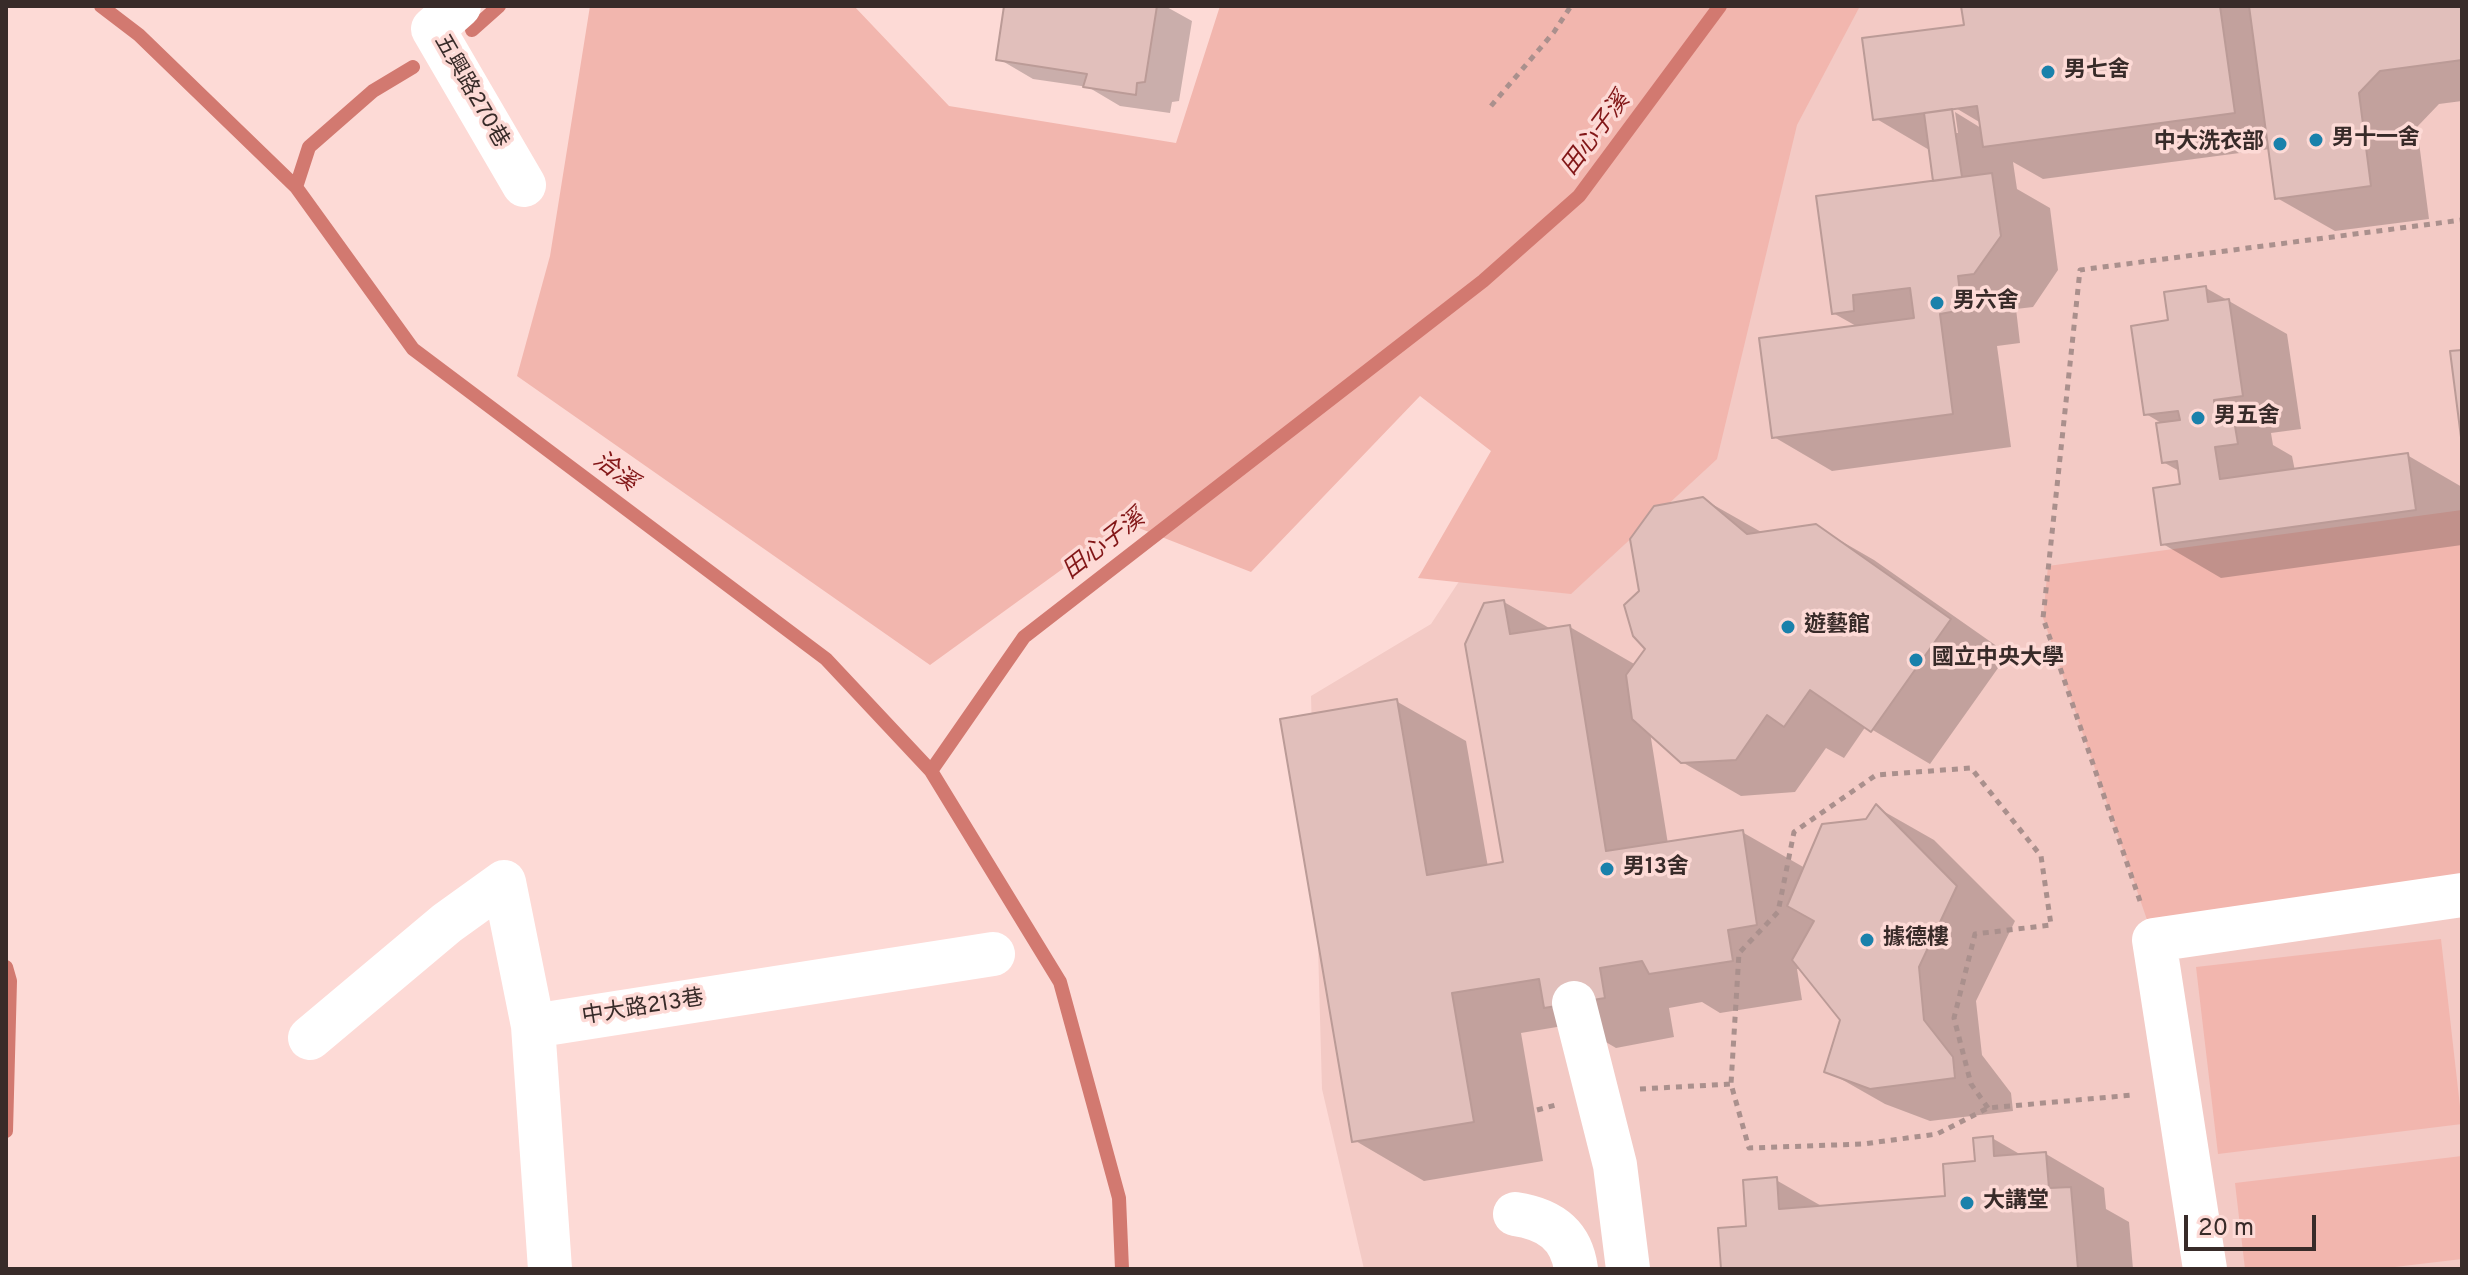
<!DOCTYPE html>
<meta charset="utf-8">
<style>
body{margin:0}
#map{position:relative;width:2468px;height:1275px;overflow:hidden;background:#fddad6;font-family:Overpass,sans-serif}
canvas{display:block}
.frame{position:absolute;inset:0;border:8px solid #382b29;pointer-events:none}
.scale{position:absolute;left:2184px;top:1215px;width:132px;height:36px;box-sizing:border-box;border:4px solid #382b29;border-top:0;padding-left:10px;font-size:24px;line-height:28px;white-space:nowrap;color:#382b29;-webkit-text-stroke:6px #fddad6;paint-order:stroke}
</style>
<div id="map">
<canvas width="2468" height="1275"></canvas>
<div class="frame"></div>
<div class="scale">20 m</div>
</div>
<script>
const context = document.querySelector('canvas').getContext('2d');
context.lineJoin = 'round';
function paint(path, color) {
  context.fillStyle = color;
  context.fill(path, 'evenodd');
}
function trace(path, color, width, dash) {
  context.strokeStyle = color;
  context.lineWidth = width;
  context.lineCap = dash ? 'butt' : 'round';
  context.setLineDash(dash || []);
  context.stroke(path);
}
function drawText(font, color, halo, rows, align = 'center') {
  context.font = font + ' Overpass,"Noto Sans TC",sans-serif';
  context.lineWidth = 7;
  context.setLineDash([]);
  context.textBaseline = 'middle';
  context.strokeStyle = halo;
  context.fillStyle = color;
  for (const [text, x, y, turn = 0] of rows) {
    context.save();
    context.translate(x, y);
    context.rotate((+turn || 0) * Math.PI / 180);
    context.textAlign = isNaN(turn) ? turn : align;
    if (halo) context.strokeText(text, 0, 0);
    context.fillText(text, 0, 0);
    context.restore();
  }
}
paint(new Path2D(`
 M1846 6H2462V1269H1364L1322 1089 1311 696 1431 624 1823 28Z`), '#f3cac5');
paint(new Path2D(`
 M590 6H854L949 106 1176 143 1220 6H1860L1797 125 1717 459 1571 594 1418 578 1491 451 1420 396 1251 572 1126 523 930 665 517 376 550 256Z
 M2462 510V894L2154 940 2043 618 2048 566Z
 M2441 939 2462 1124 2218 1154 2196 967Z
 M2462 1156V1259L2378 1269H2245L2235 1183Z`), '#f2b6ae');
paint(new Path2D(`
 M1006 6H1165L1192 21 1179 101 1172 102 1170 113 1120 106 1088 87 1033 79 999 59Z
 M1964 6H2462V101L2439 104 2417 127 2429 219 2335 231 2277 198 2270 149 2043 179 2013 162 2017 189 2050 208 2058 270 2033 307 2016 309 2020 343 1997 346 2011 447 1832 471 1774 437 1858 327 1833 313 1935 182 1931 151 1875 118 1966 26ZM1949 99 1954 107 1981 123V128L1955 112 1958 133H1954Z
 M2206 288 2287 334 2301 429 2271 433 2273 445 2292 456 2295 471 2407 455 2462 487V545L2221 578 2163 544 2183 485 2181 472 2163 462V424L2146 414 2170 322Z
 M1703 499 1763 533 1815 526 1874 560 2008 654 1930 764 1866 726 1844 758 1826 748 1795 792 1741 796 1682 762 1650 732 1668 844 1742 832 1805 868 1867 820 1876 807 1934 840 2015 921 1976 1001 1982 1055 2011 1093 2013 1111 1930 1121 1885 1104 1827 1071 1843 1020 1801 969H1797L1802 1000 1720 1013 1702 1002 1669 1008 1674 1037 1616 1048 1575 1024 1521 1033 1543 1161 1424 1181 1354 1140 1396 701 1466 741 1488 867 1505 864 1504 602 1551 629 1570 627 1636 665 1647 649 1641 591Z
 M1992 1138 2023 1156 2046 1154 2104 1188 2106 1209 2129 1222 2133 1269H1723L1776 1180 1825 1208 1948 1197 1977 1163Z`), '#0003');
trace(new Path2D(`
 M101 6 139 35 296 187 413 349 826 659 931 771
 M472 30 499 6
 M296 187 309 147 373 91 413 67
 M6 967 10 981 6 1131
 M1122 1269 1119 1198 1060 982 931 771 1024 637 1483 281 1579 196 1720 6`), '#d27970', 14);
const building = new Path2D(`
 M1004 6H1157L1145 82 1137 83 1136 95 1083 87 1087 74 996 60Z
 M1961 6H2220L2235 113 1983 147 1977 106 1873 120 1862 38 1964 25Z
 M2249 6H2462V60L2380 71 2359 93 2371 186 2275 199Z
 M1952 109 1962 177 1933 181 1924 113Z
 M1992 173 2001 236 1974 274 1958 276 1962 310 1940 314 1953 414 1772 438 1759 338 1914 318 1910 288 1853 295 1854 311 1832 314 1816 196Z
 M2206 286 2208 302 2229 299 2243 396 2214 400 2217 423 2234 420 2238 444 2215 447 2220 479 2408 453 2416 510 2161 545 2153 488 2180 484 2177 461 2162 463 2156 423 2180 420 2178 411 2144 415 2131 326 2168 320 2164 292Z
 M2462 350V445L2450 351Z
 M1703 497 1747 534 1816 524 1951 619 1871 732 1810 690 1784 727 1767 715 1736 760 1681 763 1632 719 1626 675 1645 649 1633 636 1624 605 1639 591 1630 539 1654 506Z
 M1504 600 1510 634 1570 625 1606 851 1743 830 1757 925 1728 930 1733 961 1649 974 1642 961 1600 968 1605 998 1544 1008 1539 979 1452 993 1474 1122 1352 1142 1280 719 1397 699 1427 875 1503 862 1465 644 1484 603Z
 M1876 804 1957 886 1919 967 1924 1020 1953 1057 1955 1078 1870 1089 1824 1072 1840 1020 1792 960 1814 921 1787 906 1822 824 1866 819Z
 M1993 1136 1994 1156 2046 1152 2049 1188 2071 1187 2078 1269H1721L1718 1228 1746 1226 1743 1180 1777 1177 1779 1209 1945 1196 1943 1164 1975 1161 1973 1138Z`);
paint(building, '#e1bfbb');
trace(building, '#bb9b97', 2);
trace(new Path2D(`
 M1491 106 1554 32 1571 6
 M2140 901 2043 618 2080 270 2462 220
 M1640 1089 1731 1084
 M1988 1108 1971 1084 1954 1018 1975 934 2051 925 2041 856 1971 768 1876 775 1794 832 1778 912 1739 953 1731 1084 1749 1148 1863 1144 1937 1134 1988 1108 2133 1095
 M1537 1110 1556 1105`), '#aa908d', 5, [6, 6]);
trace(new Path2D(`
 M459 6 433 29 524 185
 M1574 1003 1615 1165 1628 1269
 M310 1038 447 923 504 882 533 1026
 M1515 1214C1548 1219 1571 1233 1576 1269
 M550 1269 533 1026 993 954
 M2205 1269 2154 940 2462 895`), '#fff', 44);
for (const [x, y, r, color] of [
 [2048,72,8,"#1a81ab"],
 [2316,140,8,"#1a81ab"],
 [2280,144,8,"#1a81ab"],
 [1937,303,8,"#1a81ab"],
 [2198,418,8,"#1a81ab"],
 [1788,627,8,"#1a81ab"],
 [1916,660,8,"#1a81ab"],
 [1607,869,8,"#1a81ab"],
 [1867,940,8,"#1a81ab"],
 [1967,1203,8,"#1a81ab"]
]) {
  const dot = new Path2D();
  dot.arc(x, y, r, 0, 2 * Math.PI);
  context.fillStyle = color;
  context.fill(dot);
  trace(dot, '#fddad6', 3);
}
drawText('bold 22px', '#382b29', '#fddad6', [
 ["男七舍",2064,72],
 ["男十一舍",2332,140],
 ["中大洗衣部",2264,144,"right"],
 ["男六舍",1953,303],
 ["男五舍",2214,418],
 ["遊藝館",1804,627],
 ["國立中央大學",1932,660],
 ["男13舍",1623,869],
 ["據德樓",1883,940],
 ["大講堂",1983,1203]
], 'left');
drawText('22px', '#382b29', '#fddad6', [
 ["五興路270巷",470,92,60],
 ["中大路213巷",643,1009,-9]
]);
drawText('italic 24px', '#821617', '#fddad6', [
 ["田心子溪",1597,135,-53],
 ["洽溪",614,473,37],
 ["田心子溪",1105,546,-38]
]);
</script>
